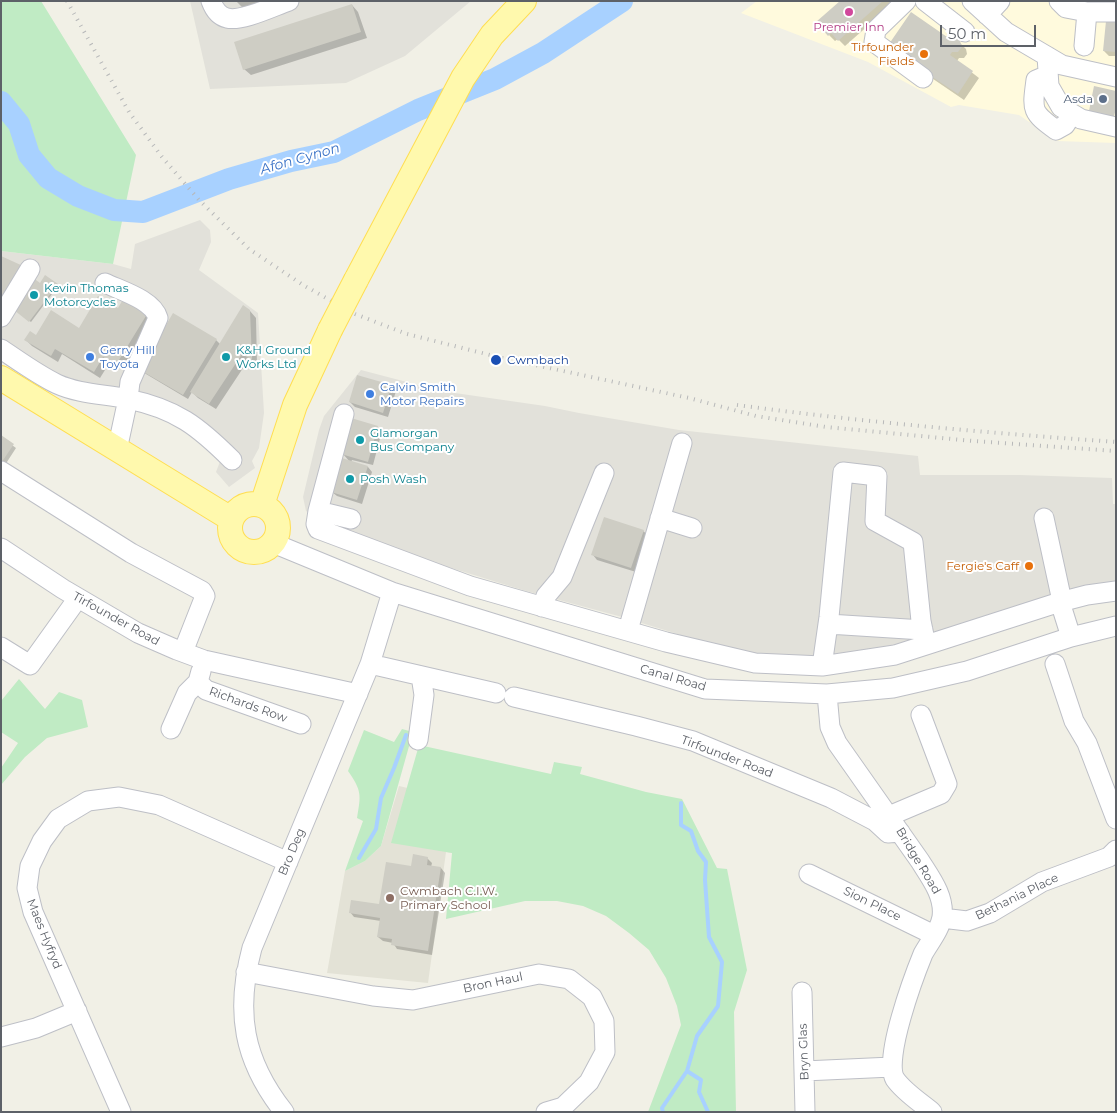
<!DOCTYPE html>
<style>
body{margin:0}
#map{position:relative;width:1117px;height:1113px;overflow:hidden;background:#f1f0e6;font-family:Montserrat,sans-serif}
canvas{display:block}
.frame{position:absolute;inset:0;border:2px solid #5d6168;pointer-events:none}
.scale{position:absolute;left:940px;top:25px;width:96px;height:22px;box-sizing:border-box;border:2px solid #5d6168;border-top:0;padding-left:6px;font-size:15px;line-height:18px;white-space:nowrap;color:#5d6168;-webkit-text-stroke:4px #fff;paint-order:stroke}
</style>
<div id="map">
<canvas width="1117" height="1113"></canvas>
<div class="frame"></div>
<div class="scale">50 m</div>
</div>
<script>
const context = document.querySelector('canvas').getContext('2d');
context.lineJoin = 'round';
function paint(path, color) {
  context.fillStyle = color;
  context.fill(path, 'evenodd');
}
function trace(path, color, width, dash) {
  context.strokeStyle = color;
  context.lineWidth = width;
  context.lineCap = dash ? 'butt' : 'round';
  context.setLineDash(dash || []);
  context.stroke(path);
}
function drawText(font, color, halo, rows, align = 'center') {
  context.font = font + ' Montserrat,sans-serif';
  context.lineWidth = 4;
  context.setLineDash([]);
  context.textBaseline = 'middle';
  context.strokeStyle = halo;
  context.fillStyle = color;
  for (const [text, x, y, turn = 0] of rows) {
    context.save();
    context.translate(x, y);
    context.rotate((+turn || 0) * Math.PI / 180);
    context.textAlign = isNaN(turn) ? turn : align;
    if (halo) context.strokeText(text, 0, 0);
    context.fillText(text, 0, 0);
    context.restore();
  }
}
paint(new Path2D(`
 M757 1H1116V143L1057 141 1019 115 959 105 951 107 868 62 741 13Z`), '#fffadd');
paint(new Path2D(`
 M190 1H471L405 56 346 83 210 89Z
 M200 220 210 230 211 242 199 270 258 313 264 413 259 448 252 461 255 468 229 487 216 472 221 459 169 417 1 355V251L113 264 131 269 135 244Z
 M361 370 441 391 545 406 579 413 679 430 918 456 920 475H1020L1112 478 1113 504H1116V583L907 646 847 657 761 656 707 643 622 617 526 591 396 551 327 525 306 511 303 497 319 430 324 416Z`), '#e2e1da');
paint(new Path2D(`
 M399 786 463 801 452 853 446 852 428 983 327 973 345 871 365 861 381 846Z`), '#e3e2d6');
paint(new Path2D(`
 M1 1H41L136 155 113 264 1 251Z
 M19 679 45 709 59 692 82 700 88 727 47 738 25 757 1 785V768L18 743 1 732V701Z
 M402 729 413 732 381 846 365 861 345 871 363 821 357 818C361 795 362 791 348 771L364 730 394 742Z
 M419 745 551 774 554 762 582 767 580 774 646 792 682 799 717 868 727 869 747 970 734 1012 736 1112H648L681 1025 677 1006 666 978 649 950 629 933 606 916 583 906 557 901H525L446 919 452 853 391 843Z`), '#c0ebc4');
paint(new Path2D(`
 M236 1H262L243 8Z
 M842 1H896L845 46 838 39 835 41 829 35Z
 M352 5 358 12 367 38 251 75 244 69Z
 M1116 23V56H1109L1104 51Z
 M950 40 959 42 966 49 967 54 964 58H959L957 61 979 78 964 100 895 53Z
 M46 277 58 286 31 322 11 306 40 284Z
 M125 298 154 318 123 370 110 362 100 378 62 354 58 362 32 346 26 340 80 329 118 310Z
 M250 311 256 318 257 365 249 359 216 409 198 398 192 392 188 399 146 374 141 370 216 340 220 344Z
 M391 386 396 391 388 417 355 407 350 402Z
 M377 427 382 431 373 465 352 460 351 462 368 467 372 472 362 504 337 496 332 492 350 462 343 454Z
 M1 437 16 448 5 465 1 462Z
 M643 531 648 535 636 572 597 560 593 555Z
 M427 858 432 863 431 867 441 868 445 873 432 955 397 949 393 943 383 941 378 937 381 921 354 917 350 912 380 906 412 868Z`), '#0003');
trace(new Path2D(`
 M359 858 376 829 381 798 394 768 406 735
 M687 1071 701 1080 699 1092 708 1112
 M663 1112 662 1108 687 1071 697 1036 718 1006 722 962 709 937 705 880 706 862 698 851 691 831 681 825V803`), '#a8d1ff', 4);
trace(new Path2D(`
 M1 102 19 124 29 155 48 178 78 196 114 210 143 212 229 179 291 161 334 152 418 110 495 79 543 53 622 1`), '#a8d1ff', 22);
paint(new Path2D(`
 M840 1H883L838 41 831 33 828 36 816 22Z
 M352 4 361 32 243 70 234 42Z
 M911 12 950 39 955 37 960 41 962 47 958 52H952L950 55 973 71 958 94 887 47Z
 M1106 21H1116V52L1103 51Z
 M1094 86 1116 91V108L1113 121 1088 116Z
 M1 256 23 266 1 312Z
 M45 275 58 284 29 322 9 306 32 277 40 283Z
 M98 296 118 308 125 296 149 311 116 365 103 357 94 372 55 349 51 356 24 340 30 331 36 335 51 310 79 328Z
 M243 305 250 310 252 360 242 354 209 404 190 392Z
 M173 313 217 339 183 395 140 370Z
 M357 375 392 385 383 413 349 402Z
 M351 418 378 426 368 462 341 454Z
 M1 435 14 444 1 463Z
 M342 458 368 466 357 500 331 492Z
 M604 517 644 530 631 568 591 555Z
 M413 854 428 857 427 865 441 867 428 951 391 945 392 939 377 937 380 918 349 913 351 900 379 904 386 862 411 866Z`), '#cecdc4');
const minor = new Path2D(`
 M211 1C214 9 218 16 227 18 242 22 274 6 289 1
 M906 1 876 30 874 42 923 78
 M925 1 965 32
 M972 1 1006 32 1062 65 1116 77
 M1059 1 1066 8 1087 12
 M987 15 1000 1
 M1084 46 1087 12H1116
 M1047 56 1049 86 1061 107 1081 119 1116 127
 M1048 75 1036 80C1032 110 1031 112 1056 130L1065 125 1072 114
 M105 283C122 291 153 300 158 318L130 382 128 399 117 450
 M1 317 30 269
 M1 349C19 361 38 375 57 384 79 394 104 394 128 399 176 409 198 426 232 460
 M344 414 318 511 316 524 318 529 470 586 666 642 755 663 822 666 895 655 1060 602 1087 595 1116 591
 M1 471 131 553 202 591 205 596 183 652
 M318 511 351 519
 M660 518 692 528
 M1044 518 1062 601
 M273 543 392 592 705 689 827 694 893 688 967 671 1071 637 1116 626
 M1 548 63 589 138 633 177 650 204 660 358 694
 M1060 602 1071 637
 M542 607 546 596 562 577 604 473
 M828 624 923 630
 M628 630 682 443
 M1 647 30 665 78 598
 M370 664 496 693
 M1055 664 1074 721 1087 743 1116 819
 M822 666 829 617 843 472 877 476 875 521 913 542 921 621 926 645
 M198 682 206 690 301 724
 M827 694 830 727 837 743 920 861C930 877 945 896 942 917 940 930 929 943 923 954 914 976 883 1059 895 1079 904 1092 920 1102 932 1112
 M514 697 636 726 693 741 831 798 875 821 888 833 900 832
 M171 729 187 693 198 682 201 671
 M418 740 424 695 421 676
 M889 816 941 794 947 784 921 715
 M809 874 934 935
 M942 918 967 921 990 913 1042 882 1109 857 1116 850
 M246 972 373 996 413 1000 539 974 569 979 592 997 604 1021 605 1052 589 1082 563 1107 546 1112
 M802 992 805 1112
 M1 1037 36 1028 77 1011
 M804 1071 892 1067
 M121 1112 33 912 27 888 30 866 42 841 58 819 88 801 119 797 159 805 288 862
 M284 1112C243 1060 235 1012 252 948L370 664 392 592`);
const major = new Path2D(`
 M356 280 463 78 492 35 524 1
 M1 378 231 519
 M230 528a24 24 0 1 1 48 0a24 24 0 1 1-48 0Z
 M262 505 295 405 330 330`);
trace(minor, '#bdbfc6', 21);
trace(major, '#ffde51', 26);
trace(minor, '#fff', 19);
trace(major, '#fff9ad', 24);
trace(new Path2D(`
 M67 1 129 112 162 157 199 200 249 249 303 285 355 314 407 334 498 357 689 398 756 416 826 427 973 441 1116 451
 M737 405C863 422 989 433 1116 442`), '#b7b8b9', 4, [1, 6]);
const majorBridge = new Path2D(`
 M330 330 356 280`);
trace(majorBridge, '#ffde51', 26, []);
trace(majorBridge, '#fff9ad', 24);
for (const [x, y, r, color] of [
 [849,12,5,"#d1479c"],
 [924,54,5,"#e8710a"],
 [1103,99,5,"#5c6f8a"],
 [34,295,5,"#0f9aa8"],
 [90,357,5,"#3f7fe0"],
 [226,357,5,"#0f9aa8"],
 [496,360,6,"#1a4fb4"],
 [370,394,5,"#3f7fe0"],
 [360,440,5,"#0f9aa8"],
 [350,479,5,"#0f9aa8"],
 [1029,566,5,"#e8710a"],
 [390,898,5,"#8d6e63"]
]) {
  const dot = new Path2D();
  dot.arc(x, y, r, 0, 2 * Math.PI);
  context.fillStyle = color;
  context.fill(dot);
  trace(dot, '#fff', 2);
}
drawText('12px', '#b23c85', '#fff', [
 ["Premier Inn",849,27]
]);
drawText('12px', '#c56008', '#fff', [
 ["Tirfounder",914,47],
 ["Fields",914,61],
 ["Fergie's Caff",1019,566]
], 'right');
drawText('12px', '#4e5e75', '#fff', [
 ["Asda",1093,99]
], 'right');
drawText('12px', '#0d838f', '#fff', [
 ["Kevin Thomas",44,288],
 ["Motorcycles",44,302],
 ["K&H Ground",236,350],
 ["Works Ltd",236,364],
 ["Glamorgan",370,433],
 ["Bus Company",370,447],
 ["Posh Wash",360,479]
], 'left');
drawText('12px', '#366cbe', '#fff', [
 ["Gerry Hill",100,350],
 ["Toyota",100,364],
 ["Calvin Smith",380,387],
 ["Motor Repairs",380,401]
], 'left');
drawText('12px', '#164399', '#fff', [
 ["Cwmbach",507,360]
], 'left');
drawText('12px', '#5d6168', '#fff', [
 ["Tirfounder Road",116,619,29],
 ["Canal Road",673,678,16],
 ["Richards Row",248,705,20],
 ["Tirfounder Road",727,757,21],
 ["Bro Deg",292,852,-67],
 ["Bridge Road",918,861,59],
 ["Bethania Place",1017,897,-26],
 ["Sion Place",872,904,26],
 ["Maes Hyfryd",44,934,68],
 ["Bron Haul",493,983,-12],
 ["Bryn Glas",804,1052,-92]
]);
drawText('12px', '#785e54', '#fff', [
 ["Cwmbach C.I.W.",400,891],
 ["Primary School",400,905]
], 'left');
drawText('italic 14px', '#3a72c6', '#fff', [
 ["Afon Cynon",300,159,-16]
]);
</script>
